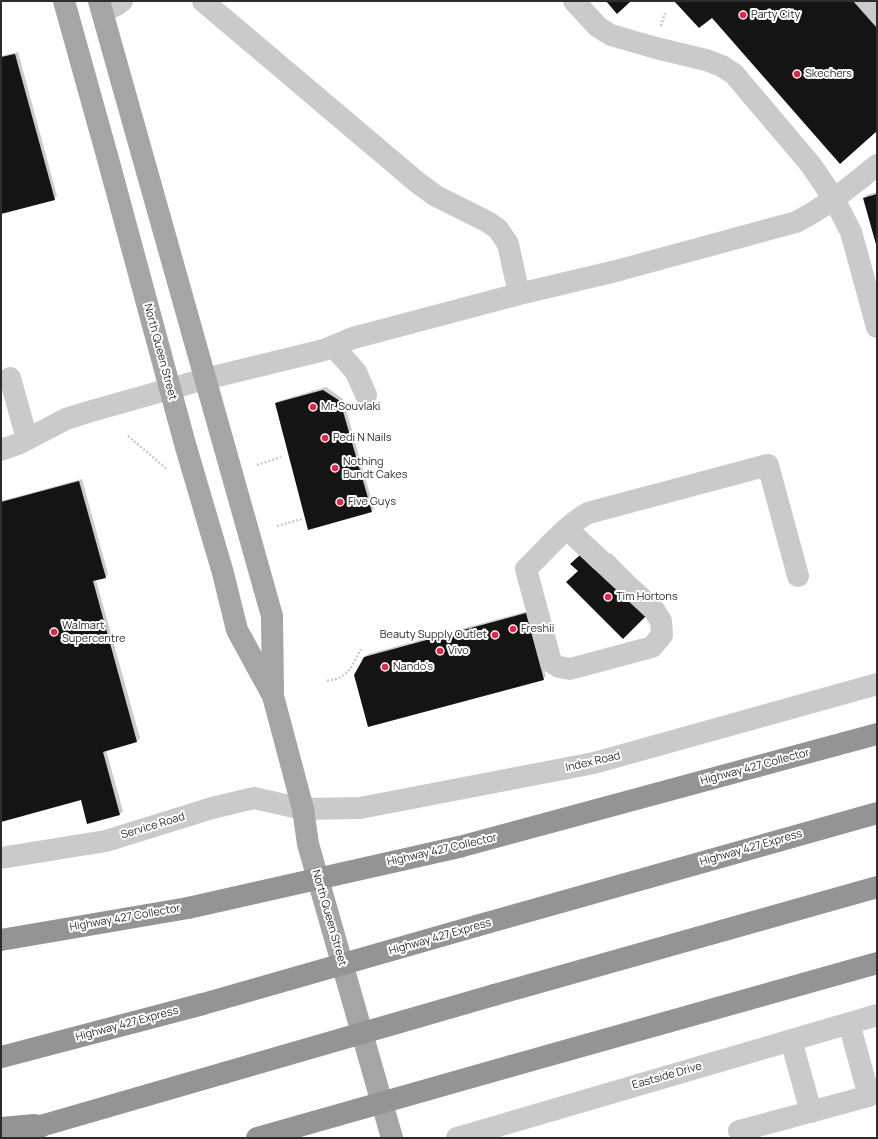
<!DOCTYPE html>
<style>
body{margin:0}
#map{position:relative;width:878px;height:1139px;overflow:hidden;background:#fff;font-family:Manrope,sans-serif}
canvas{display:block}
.frame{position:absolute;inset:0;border:2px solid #2d2d2d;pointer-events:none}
</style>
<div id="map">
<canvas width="878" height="1139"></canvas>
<div class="frame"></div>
</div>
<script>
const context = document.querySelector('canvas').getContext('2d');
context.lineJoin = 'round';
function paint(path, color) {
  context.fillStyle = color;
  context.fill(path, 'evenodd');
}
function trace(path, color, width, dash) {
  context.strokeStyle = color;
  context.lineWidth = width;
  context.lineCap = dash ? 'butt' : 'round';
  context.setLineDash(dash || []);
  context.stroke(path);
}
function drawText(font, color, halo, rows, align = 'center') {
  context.font = font + ' Manrope,sans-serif';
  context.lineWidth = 4;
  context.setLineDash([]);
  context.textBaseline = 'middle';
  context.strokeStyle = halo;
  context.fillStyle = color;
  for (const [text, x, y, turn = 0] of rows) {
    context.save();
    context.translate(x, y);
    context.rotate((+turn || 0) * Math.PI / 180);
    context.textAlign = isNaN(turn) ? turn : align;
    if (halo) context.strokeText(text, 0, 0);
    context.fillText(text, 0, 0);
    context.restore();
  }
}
paint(new Path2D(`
 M676 1H858L877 22V130L712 16Z
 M18 52 57 196 54 199 1 213V56Z
 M877 192V246L864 198 867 195Z
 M326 387 343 399 374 509 372 511 276 404 279 401Z
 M82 479 108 574 106 577 96 580 140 738 137 741 106 750 123 811 120 814 81 799 1 821V501Z
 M611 553 659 602 604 561Z
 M528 611 546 676 543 679 365 657 368 654Z`), '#0003');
paint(new Path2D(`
 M606 1H631L617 14Z
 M674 1H853L877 28V131L840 164 712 18 699 28Z
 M15 54 55 200 1 214V57Z
 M877 194V248L863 198Z
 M323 390 340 401 372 512 308 530 275 403Z
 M79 481 106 578 93 581 137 742 103 752 120 815 87 824 81 800 1 822V502Z
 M580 555 594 569 601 562 650 612 623 639 566 582 578 571 570 564Z
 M526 613 544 680 368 727 354 675 364 657Z`), '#141414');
trace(new Path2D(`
 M661 26 665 13
 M128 436 168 470
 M257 465 281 457
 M277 526 302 519
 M327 681C350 677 350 668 361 649`), '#cacaca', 2.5, [2, 2]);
trace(new Path2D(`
 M203 1 418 183 436 196 488 222 498 229 508 244 519 294
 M574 1 598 27 611 35 656 48 706 60 722 66 734 74 811 165 834 199 851 232 877 327
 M869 1 877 10
 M103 11 117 5 122 1
 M333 346 356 372 366 395
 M10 378 27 439
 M1 450 18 444 66 419 88 412 205 379 324 350 353 338 519 294 616 271 796 222C826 207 851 186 877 165
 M567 529 654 610 661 621 662 635 652 647 570 669 559 667 551 662 526 569C546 550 564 527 588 513L768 465 798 576
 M1 858 106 841 212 808 254 798 303 809 360 808 594 763 877 684
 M791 1040 811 1112
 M739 1131 869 1096 849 1023
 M457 1138 877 1015`), '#cacaca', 22);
trace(new Path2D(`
 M64 1 108 159 185 444 223 573 237 630 273 696 303 809 308 844 392 1138
 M99 1 272 616 273 692`), '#a5a5a5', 22);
trace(new Path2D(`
 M459 847 877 734
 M476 926 877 813
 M1 940 188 908
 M494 995 877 887
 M1 1057 203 1004
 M511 1066 877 963
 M1 1128 35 1125
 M17 1138 44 1125 224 1073`), '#949494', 22);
trace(new Path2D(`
 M188 908 459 847
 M203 1004 476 926
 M224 1073 494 995
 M257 1138 511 1066`), '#949494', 22);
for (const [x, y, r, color] of [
 [743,15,4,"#f61d3e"],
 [797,74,4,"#f61d3e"],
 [313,407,4,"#f61d3e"],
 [325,438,4,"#f61d3e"],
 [335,468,4,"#f61d3e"],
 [340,502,4,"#f61d3e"],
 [608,597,4,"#f61d3e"],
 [513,629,4,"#f61d3e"],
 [54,632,4,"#f61d3e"],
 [495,635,4,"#f61d3e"],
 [440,651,4,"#f61d3e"],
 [385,667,4,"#f61d3e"]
]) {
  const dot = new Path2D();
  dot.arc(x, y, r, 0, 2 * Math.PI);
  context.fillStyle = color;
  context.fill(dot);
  trace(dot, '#fff', 1.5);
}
drawText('11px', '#2d2d2d', '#fff', [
 ["Party City",751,15],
 ["Skechers",805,74],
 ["Mr. Souvlaki",321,407],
 ["Pedi N Nails",333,438],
 ["Nothing",343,462],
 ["Bundt Cakes",343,475],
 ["Five Guys",348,502],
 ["Tim Hortons",616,597],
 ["Walmart",62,626],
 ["Supercentre",62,639],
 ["Freshii",521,629],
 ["Beauty Supply Outlet",487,635,"right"],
 ["Vivo",448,651],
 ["Nando's",393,667]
], 'left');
drawText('11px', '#2d2d2d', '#fff', [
 ["North Queen Street",160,352,75],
 ["Index Road",593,762,-13],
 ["Highway 427 Collector",755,767,-15],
 ["Service Road",153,826,-17],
 ["Highway 427 Express",751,848,-16],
 ["Highway 427 Collector",442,850,-13],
 ["Highway 427 Collector",125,918,-10],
 ["North Queen Street",329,918,74],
 ["Highway 427 Express",440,937,-16],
 ["Highway 427 Express",127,1024,-15],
 ["Eastside Drive",667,1076,-16]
]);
</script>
